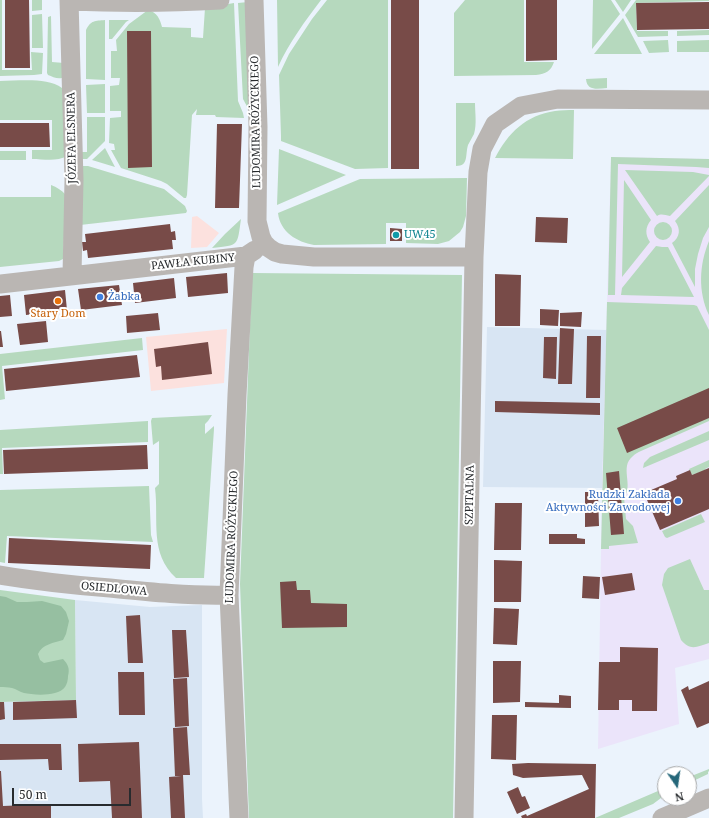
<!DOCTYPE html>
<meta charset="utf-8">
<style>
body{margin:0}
#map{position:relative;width:709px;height:818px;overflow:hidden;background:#ebf3fc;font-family:"Noto Serif",serif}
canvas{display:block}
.north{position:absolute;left:657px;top:766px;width:40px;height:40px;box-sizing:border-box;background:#fff;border:1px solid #a9aaab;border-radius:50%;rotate:167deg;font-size:11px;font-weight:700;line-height:16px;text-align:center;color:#282b2e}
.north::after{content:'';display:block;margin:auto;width:14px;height:18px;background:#246679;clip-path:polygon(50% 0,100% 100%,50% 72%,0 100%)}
.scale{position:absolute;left:12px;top:788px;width:119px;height:18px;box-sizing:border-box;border:2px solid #282b2e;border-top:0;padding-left:5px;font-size:12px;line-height:14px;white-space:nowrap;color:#282b2e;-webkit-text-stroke:3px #fff;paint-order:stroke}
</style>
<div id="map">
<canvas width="709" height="818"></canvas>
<div class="north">N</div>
<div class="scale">50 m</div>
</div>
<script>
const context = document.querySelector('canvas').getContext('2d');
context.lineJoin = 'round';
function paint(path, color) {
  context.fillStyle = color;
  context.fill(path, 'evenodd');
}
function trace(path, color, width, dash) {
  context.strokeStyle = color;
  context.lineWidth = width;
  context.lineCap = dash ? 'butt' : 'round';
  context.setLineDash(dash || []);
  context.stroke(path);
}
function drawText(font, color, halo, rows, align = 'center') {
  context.font = font + ' "Noto Serif",serif';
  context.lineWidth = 4;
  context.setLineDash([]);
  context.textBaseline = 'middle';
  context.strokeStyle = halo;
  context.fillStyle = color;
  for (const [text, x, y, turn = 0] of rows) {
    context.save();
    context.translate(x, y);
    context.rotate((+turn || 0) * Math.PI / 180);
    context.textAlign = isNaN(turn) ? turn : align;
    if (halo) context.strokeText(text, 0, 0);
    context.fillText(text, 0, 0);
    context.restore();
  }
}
paint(new Path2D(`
 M197 216 219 233 207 247 191 248 192 217Z
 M227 329 224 383 151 391 146 337Z`), '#fce1de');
paint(new Path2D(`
 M487 327 607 330 602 488 483 487Z
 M75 600 150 607 202 605V799L203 818H0V702L76 700Z`), '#d8e5f3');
paint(new Path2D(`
 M611 157 709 159V659L675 668 679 724 598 749 602 488Z`), '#ebe4fa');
paint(new Path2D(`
 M0 0H2V70H32L31 52 43 53 42 74 34 75 0 76Z
 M32 0H42V10L32 11Z
 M277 0H321C305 21 289 43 278 67Z
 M327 0H388V168L355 169 281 141V136L279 75 289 54 312 19Z
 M465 0H524V62H554C551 71 546 74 536 75L454 76V13Z
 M593 0H611L620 14 592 49Z
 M615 0H631L623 12Z
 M636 0H709V1L636 3 637 31H668V36L638 37 625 15Z
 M248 2 250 112 243 99 238 3Z
 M234 3 238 101 243 113 244 118 216 117 215 115H196L197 109 192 115 187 195 186 198H184L167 184 161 181 121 168 111 150H115L114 144 109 143 110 118 121 117V111H110V86L119 85 120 78H111V51H117L116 40 129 24 148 10C157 12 160 19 162 27L191 28V37L203 38 205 8Z
 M42 14 43 48H32V15Z
 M51 16 52 62 64 63V77C59 80 53 77 48 75L47 73 48 17Z
 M623 18 642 54H594Z
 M105 20V80L86 79V30C91 20 95 21 105 20Z
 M109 20H129L126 22 112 39H109Z
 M709 30V35L677 36V31Z
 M668 40 669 52 649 53 643 41Z
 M709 40V52H677V41Z
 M607 78V88C597 89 587 91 586 79Z
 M0 81C19 81 47 77 62 88L67 156C57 162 43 159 32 159V150H52V120H0Z
 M105 84V113H87L86 85Z
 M456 103H475C475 113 477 124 474 134 472 138 470 141 468 145 465 155 469 166 456 166Z
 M574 110 573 159 495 158C508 133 526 115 555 111 561 110 568 110 574 110Z
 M87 117H105V141L87 159H80L75 152H87Z
 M105 148 115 167 92 160Z
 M279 149 346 175 277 205Z
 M0 151H26V160H0Z
 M611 157 709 159V168L696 167 618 164 615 295H608Z
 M79 166H88L164 189 185 206 187 211 186 213 80 225Z
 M625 170 693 172 709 175V176L670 216C665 215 661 213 657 216Z
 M467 178 466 216 463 227 460 232 449 241 438 244 406 243V223H386V244L314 245C297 242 280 232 278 213L360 179Z
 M624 180 651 220C645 227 645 235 650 242L622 277Z
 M51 185C57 187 61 190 66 195L63 259 59 261 0 267V197H51Z
 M709 185V227L703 238 698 254 695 269V287L672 243C680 237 681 229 675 221Z
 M241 219C237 246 240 245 212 248L225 234Z
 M654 231a9 9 0 1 1 18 0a9 9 0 1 1-18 0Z
 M709 241V315C698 292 699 265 709 241Z
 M656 246 662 247H668L694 297 621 295 622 288Z
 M252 273 462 275 453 818H249L240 584Z
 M607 302 694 305 697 306 709 330V421L641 451C638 452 635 454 633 456 619 467 634 485 624 497L626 519 633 526 638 543 609 546V549H601Z
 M142 338 143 350 2 366 5 399 0 400V354Z
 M212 415 208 421 205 424V434L214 426V429L204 578H176C149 553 159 521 155 488L159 484V441L153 445 151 421 152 418Z
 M148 421V442L2 448 3 474H0V430Z
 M709 431V440L643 468 644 463 650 457Z
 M709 460V467L705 469 706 470 692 475 689 469Z
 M149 486 151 535 153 542 7 536 5 563 0 562V490Z
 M701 514 705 522 667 538 665 537 662 531Z
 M690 559 704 590H709V643C697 647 690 651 681 640L662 585 664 574 668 568Z
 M0 590 75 600 76 700 0 702Z
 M709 769V771L708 772V774L689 783V777Z
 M665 788V795L653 804 619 818H595Z`), '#b6d9be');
paint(new Path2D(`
 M0 596 6 597 17 602H27L42 601 61 606 66 612 69 621 66 634 63 640C54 643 42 644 38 654L40 660 44 663 63 659C68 664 70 669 68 676 68 680 67 684 65 687 58 697 33 695 24 693 20 692 16 689 12 688 8 687 4 687 0 687Z`), '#96bfa1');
paint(new Path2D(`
 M5 0H29L30 68H5Z
 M391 0H419V169H391Z
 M526 0H557V60L526 61Z
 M709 2V29L637 30 636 3Z
 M127 31H151L152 167 128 168Z
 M0 123H49L50 147H0Z
 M217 124H242L239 208H215Z
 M536 217 568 218 567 243 535 242Z
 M170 224 171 232 175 231 176 240H172L173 249 88 258 87 250 83 251 82 242H86L85 234Z
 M390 228 402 229V241H390Z
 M227 273 228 293 188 297 186 277Z
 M495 274 521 275 520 326H495Z
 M174 278 176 298 135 303 133 283Z
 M119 285 122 305 81 310 78 289Z
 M65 290 67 310 26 315 24 295Z
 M10 295 12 316 0 317V296Z
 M540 309 559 310 558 326 540 325Z
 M582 312 581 327 560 326V313Z
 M158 313 160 330 127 333 126 316Z
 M46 321 48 342 20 345 17 324Z
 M560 328 574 329 572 384H558Z
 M0 331H1L3 347H0Z
 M587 336H601L600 398H586Z
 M544 337H557L556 379 543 378Z
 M208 342 212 374 162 380 161 366 156 367 154 349Z
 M137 355 140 377 6 391 4 369Z
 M709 388V418L627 453 617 428Z
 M495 401 600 403V415L495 412Z
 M147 445 148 469 4 474 3 450Z
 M709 468V509L660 530 644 493 677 479 676 476 690 470 692 475Z
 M619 471 624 534 611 535 606 473Z
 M585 492H598L599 526 585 527Z
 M495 503H522L521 550H494Z
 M549 534H577V538L585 539V544H549Z
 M9 538 151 545 150 569 8 563Z
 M494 560 522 561 521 602H494Z
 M632 573 635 590 605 595 602 577Z
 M583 576 600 577 599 599 582 598Z
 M296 581 297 590H310L311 603 347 604V627L282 628 280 582Z
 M494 608 519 609 517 645 493 644Z
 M140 615 143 663H128L126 616Z
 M172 630H186L189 677 174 678Z
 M620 647 658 648 657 711H632V700H619V710H598L599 662H620Z
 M493 661H521L520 702 493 703Z
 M118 672H144L145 715H119Z
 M187 678 189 726 175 727 173 679Z
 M709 681V723L697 728 681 690 688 686 689 690Z
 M559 695 571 696V708L525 707V702L559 703Z
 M76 700 77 718 13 720V702Z
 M0 702H4L5 719 0 720Z
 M492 715H517L516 760 491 759Z
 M187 727 190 775H183L185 818H171L169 777 181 776H175L173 728Z
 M139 742 142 818H112L110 781 79 782 78 744Z
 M0 744H61L62 770H49L48 759 0 760Z
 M528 763 596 764 595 818H522L521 816 526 814 527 816 589 789 582 775 523 778 513 775 512 764Z
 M0 771H1L3 806 51 804V818H0Z
 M518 787 522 797 525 796 530 808 517 814 507 792Z`), '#784b48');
trace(new Path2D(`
 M69 0 74 180 72 275
 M254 0 258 127 257 221 261 237 264 243 269 248 275 252 282 254 314 257H474
 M69 1C119 3 169 3 220 0
 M0 284 246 256 255 250
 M0 575C36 581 73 585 110 588 150 592 189 596 229 595
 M239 818 229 595 237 395 244 267 246 256
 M464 818 474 257 478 172 482 149 495 124 521 106 558 99 709 100
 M662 818 709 798`), '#bab6b3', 19);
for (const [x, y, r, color] of [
 [396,235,4,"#0f9aa8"],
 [100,297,4,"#3f7fe0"],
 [58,301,4,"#e8710a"],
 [678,501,4,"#3f7fe0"]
]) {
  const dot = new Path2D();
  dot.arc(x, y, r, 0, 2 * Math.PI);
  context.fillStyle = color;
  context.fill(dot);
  trace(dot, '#fff', 1.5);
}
drawText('11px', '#282b2e', '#fff', [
 ["LUDOMIRA RÓŻYCKIEGO",256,122,-91],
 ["JÓZEFA ELSNERA",72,138,-91],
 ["PAWŁA KUBINY",193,262,-6],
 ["SZPITALNA",470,495,-89],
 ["LUDOMIRA RÓŻYCKIEGO",232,537,-88],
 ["OSIEDLOWA",114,589,5]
]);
drawText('11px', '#0d838f', '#fff', [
 ["UW45",404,235]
], 'left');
drawText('11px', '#366cbe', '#fff', [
 ["Żabka",108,297],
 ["Rudzki Zakłada",670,495,"right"],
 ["Aktywności Zawodowej",670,508,"right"]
], 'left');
drawText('11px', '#c56008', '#fff', [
 ["Stary Dom",58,314]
]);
</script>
